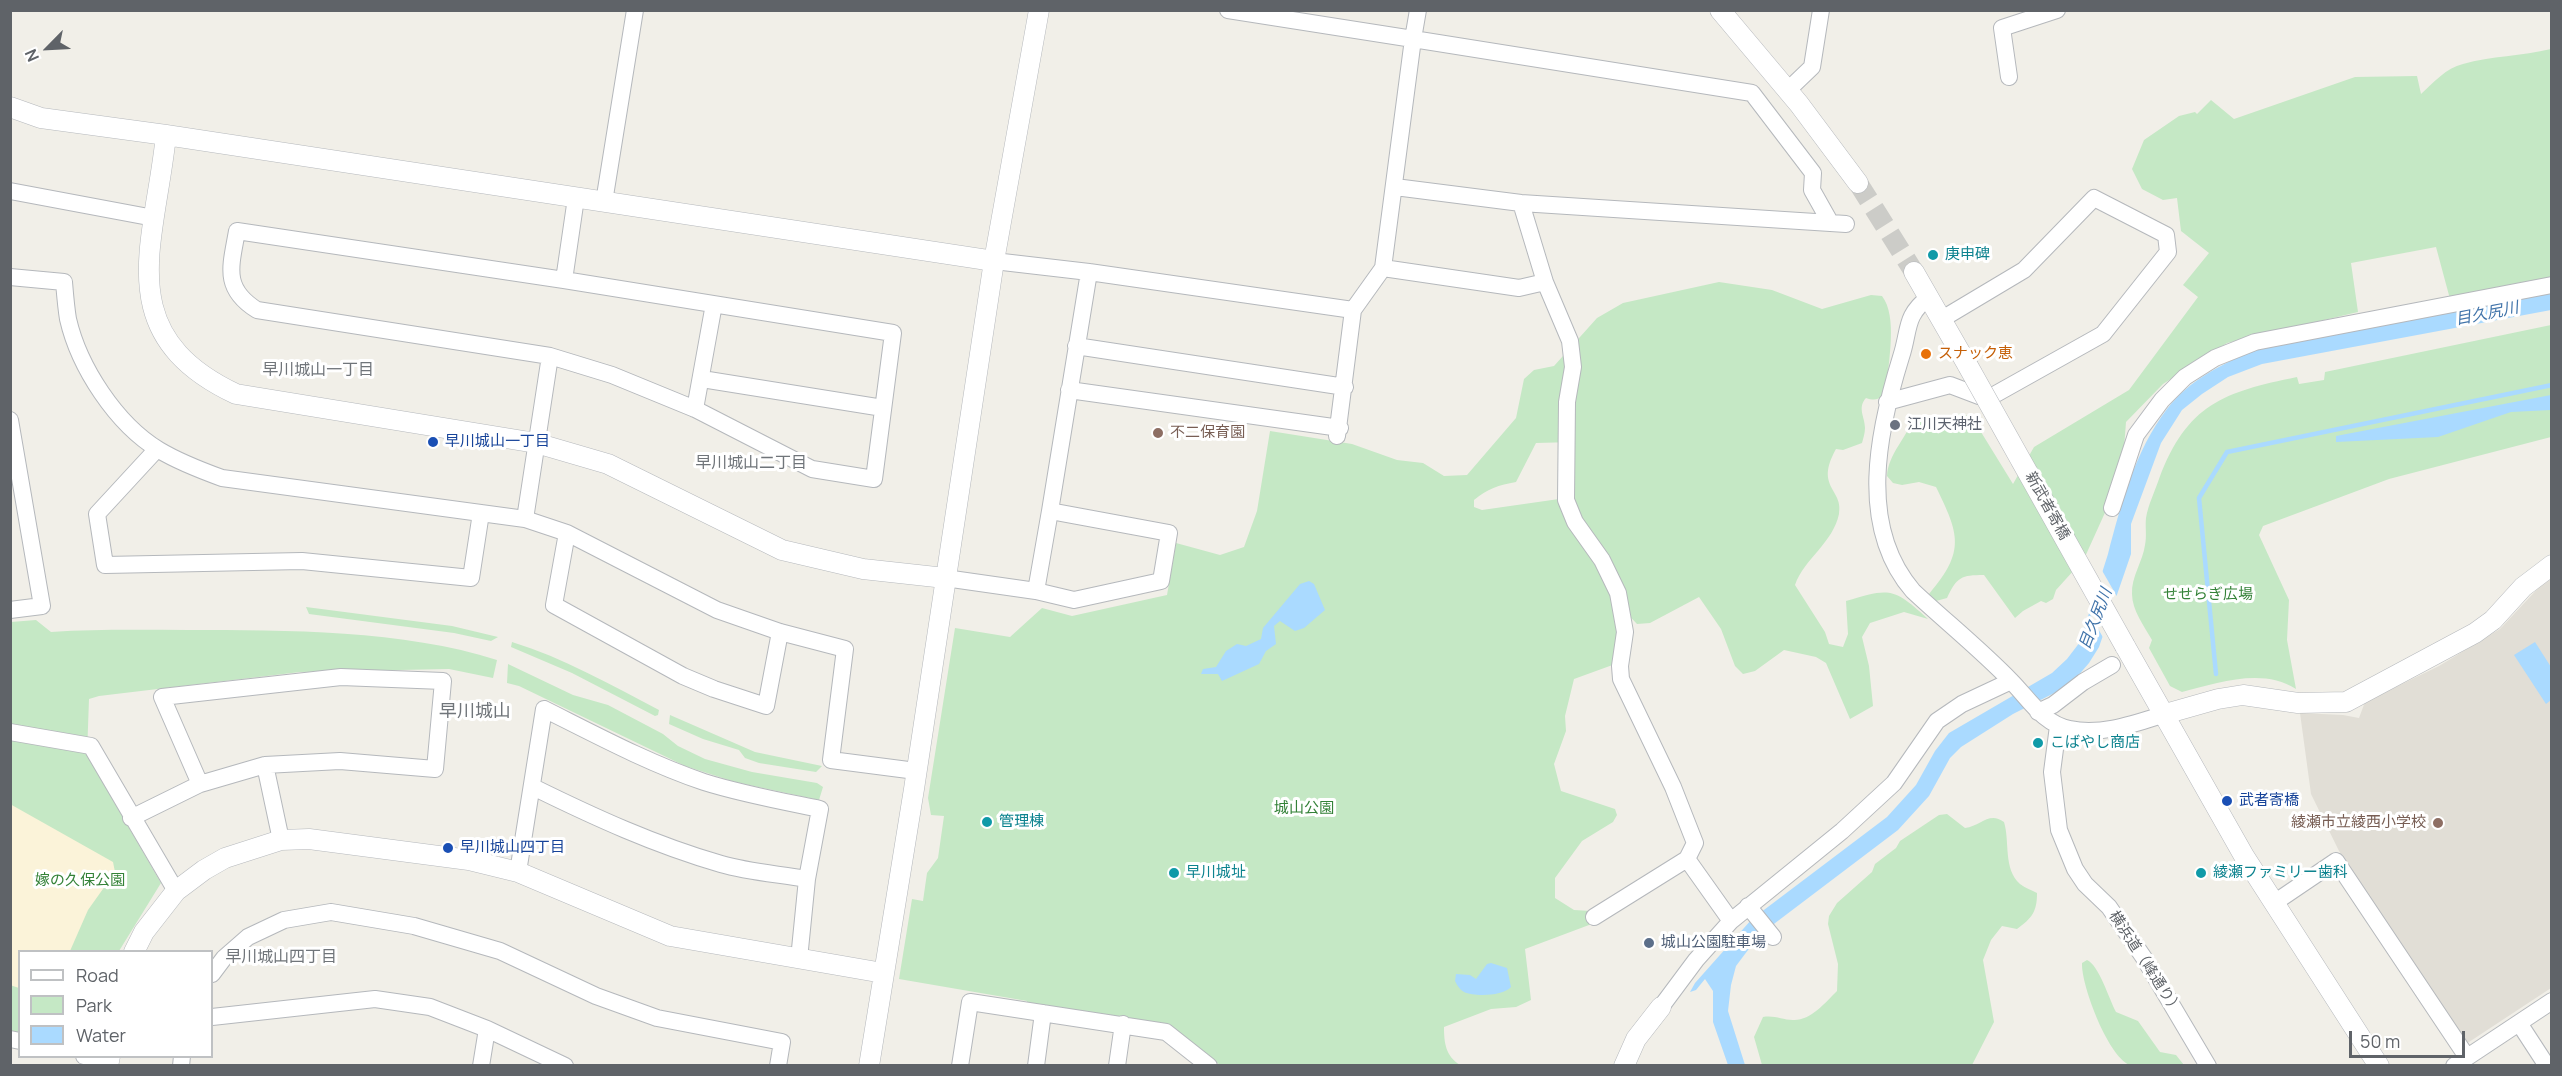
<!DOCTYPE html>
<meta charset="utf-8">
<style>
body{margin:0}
#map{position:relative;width:2562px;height:1076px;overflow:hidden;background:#f1efe8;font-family:Manrope,sans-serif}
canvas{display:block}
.frame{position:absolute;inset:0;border:12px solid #5f6368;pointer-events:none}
.legend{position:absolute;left:18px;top:950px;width:195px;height:108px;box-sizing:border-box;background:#fff;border:2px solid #bfc1c3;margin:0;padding:8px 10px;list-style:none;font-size:18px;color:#5f6368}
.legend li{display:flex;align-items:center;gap:12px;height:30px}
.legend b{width:30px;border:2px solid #bfc1c3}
.north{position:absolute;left:18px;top:18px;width:60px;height:60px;-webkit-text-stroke:4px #fff;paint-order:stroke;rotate:246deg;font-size:16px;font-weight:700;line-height:24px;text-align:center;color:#5f6368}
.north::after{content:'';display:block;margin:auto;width:21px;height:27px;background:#5f6368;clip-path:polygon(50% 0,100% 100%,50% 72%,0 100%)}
.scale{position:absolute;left:2349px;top:1031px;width:116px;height:27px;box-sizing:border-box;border:3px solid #5f6368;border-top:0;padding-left:8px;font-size:18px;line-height:21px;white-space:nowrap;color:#5f6368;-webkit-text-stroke:4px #fff;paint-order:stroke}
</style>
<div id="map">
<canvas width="2562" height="1076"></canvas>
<div class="frame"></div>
<ul class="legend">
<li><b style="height:8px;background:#fff"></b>Road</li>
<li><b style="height:16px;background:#c5e8c5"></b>Park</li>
<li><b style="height:16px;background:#aadaff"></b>Water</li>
</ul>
<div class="north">N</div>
<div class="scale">50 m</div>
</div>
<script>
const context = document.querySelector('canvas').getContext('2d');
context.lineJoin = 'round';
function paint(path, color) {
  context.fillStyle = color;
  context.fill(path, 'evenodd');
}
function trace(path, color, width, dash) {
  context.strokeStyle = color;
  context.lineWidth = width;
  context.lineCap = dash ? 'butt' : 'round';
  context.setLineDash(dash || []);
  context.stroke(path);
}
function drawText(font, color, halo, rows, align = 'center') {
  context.font = font + ' Manrope,"Noto Sans JP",sans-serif';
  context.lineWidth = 6;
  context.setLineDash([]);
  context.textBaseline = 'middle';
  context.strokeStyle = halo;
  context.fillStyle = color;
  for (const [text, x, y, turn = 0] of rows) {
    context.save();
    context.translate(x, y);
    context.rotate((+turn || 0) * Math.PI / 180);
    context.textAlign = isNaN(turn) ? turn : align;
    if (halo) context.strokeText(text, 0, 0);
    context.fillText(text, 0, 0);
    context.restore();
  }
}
paint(new Path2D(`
 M2551 579V988L2466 1044 2339 851 2311 794 2300 713 2343 715 2359 718 2365 702 2439 666 2500 629 2542 584Z`), '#e1ded6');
paint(new Path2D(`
 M2551 49V278L2450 299 2436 247 2351 263 2358 312 2227 343 2163 384 2126 422 2122 475 2084 559 2056 590 2053 599 2046 603 2041 601 2023 611 2015 618 1984 575C1961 575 1957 577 1947 598L1936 601 1929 594C1966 551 1959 534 1936 487L1919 482 1902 485 1893 483 1887 476C1888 454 1908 436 1915 415H1922L1930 425 1940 426 1950 417 1962 413 1973 419 2013 484 2034 447 2129 390 2198 297 2183 285 2209 253 2181 231 2177 198 2163 200 2142 189 2132 169 2144 140 2179 116 2195 112 2197 114 2211 100 2234 119 2355 77 2417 76 2421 94C2433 83 2446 68 2463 64 2491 56 2522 56 2551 49Z
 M1719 282 1772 290 1822 309 1871 295 1882 296C1898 317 1888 361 1887 387 1882 398 1878 402 1866 398 1857 408 1865 417 1865 428 1865 433 1863 439 1862 443L1843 450 1836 449C1814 488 1844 489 1839 514 1833 543 1804 559 1795 585L1825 632 1829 644 1843 647 1848 634 1846 601C1890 588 1893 587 1928 619L1904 612 1870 623 1862 637 1869 666 1873 706 1850 719 1826 663 1816 657 1784 650 1755 671 1743 674 1735 666 1721 629 1699 597 1650 623 1637 624 1617 603 1618 663 1574 679 1565 716 1566 731 1554 764 1561 791 1615 809 1617 815 1613 822 1582 841 1555 878V898L1574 910 1591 911 1597 922 1525 949 1531 1000 1516 1007 1491 1009 1444 1027C1444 1044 1446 1056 1460 1065H1220L1167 1024 1027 1004V1001L899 979 912 899 923 901 927 873 938 858 944 816 931 815 928 798 955 628 1010 637 1042 608 1072 616 1167 595 1176 543 1220 555 1244 547 1257 511 1270 431 1352 444 1397 460 1423 463 1444 476 1467 475 1516 418 1524 379 1534 370 1554 366 1597 318 1623 303ZM1574 442 1559 499 1482 510 1474 507V500C1487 489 1499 485 1516 482L1536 443Z
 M2551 325V437L2389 479 2263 526 2259 535 2289 600 2287 640 2296 689C2263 667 2216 683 2182 692L2170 686 2149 648 2152 640C2144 626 2132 610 2132 594 2131 577 2143 561 2145 545 2147 536 2145 527 2146 518 2148 505 2155 491 2159 479 2187 404 2224 392 2297 377L2299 384 2324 380 2325 372Z
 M306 607 452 626 498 637 491 641 454 633 309 614Z
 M36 620 51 632C96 629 142 630 188 630 286 630 404 630 497 660L493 678 449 669 300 672 99 696 89 699 87 755 161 883 119 951 20 952 19 1034 11 1032V622Z
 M512 642C564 658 611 685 659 710L658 715 655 716 572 673 511 647Z
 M508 664 573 695 608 705 663 734 678 746 705 759 752 772 817 783 823 787 819 800 735 782 685 766 519 686 507 683Z
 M670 715 755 752 822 766 816 772 759 763 745 758 739 750 703 739 669 724Z
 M1947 814 1965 828C1981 826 1989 811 2004 822 2010 841 2003 869 2020 884 2025 888 2032 890 2037 893 2037 912 2032 918 2017 929L2002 926 1991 940 1983 960 1994 1022 1972 1065H1762L1754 1037 1763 1017C1775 1015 1782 1020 1793 1020 1810 1021 1825 1003 1837 991L1838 964 1828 924 1829 916 1837 903 1872 872 1875 864 1896 848 1900 841 1939 815Z
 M2087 960C2099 965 2109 999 2116 1012L2138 1021 2160 1052 2176 1055 2184 1065C2169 1066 2147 1069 2132 1066 2109 1060 2081 985 2082 963Z`), '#c5e8c5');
paint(new Path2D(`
 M10 804 113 862 115 872 88 910 70 951 20 952 19 988 10 985Z`), '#fbf3d9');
paint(new Path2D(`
 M2551 292V310L2262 364 2228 377 2202 394 2182 410 2161 443 2131 524V554L2099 647 2089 663 2070 685 2013 714 1961 747 1950 758 1929 796 1898 830 1758 936 1748 950 1736 966 1731 985 1728 1011 1745 1065H1728L1713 1022V991L1705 979 1696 990 1690 992 1695 983 1752 919 1887 817 1916 785 1935 751 1949 733 2052 673 2067 659 2080 642C2089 612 2099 583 2108 554 2121 504 2135 451 2167 409 2190 379 2224 363 2258 349Z
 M2551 395V410L2511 412 2438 437 2336 442V436Z
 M1309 581 1314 584 1325 610 1304 628 1295 631 1280 621 1274 626 1276 644 1266 651 1259 664 1222 681 1218 674H1201L1203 669 1216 667 1226 651 1237 644 1246 646 1261 639 1263 628 1300 584Z
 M2535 642 2551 667V700L2546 704 2514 655Z
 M1491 963 1507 968 1511 987C1503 996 1475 997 1464 992 1460 990 1457 985 1455 981L1456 974 1470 975 1476 979 1487 964Z`), '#aadaff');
paint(new Path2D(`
 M2100 567 2119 600 2105 641 2087 609Z`), '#f1efe8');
trace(new Path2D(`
 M2216 674 2199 498 2227 452 2552 385`), '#aadaff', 4.5);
trace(new Path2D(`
 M1858 183 1914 272`), '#ccccc8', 20, [20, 10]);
const minor = new Path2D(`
 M1228 10 1413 39 1418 10
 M2009 77 2002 28 2057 10
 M1788 90 1812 67 1821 10
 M1395 187 1521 203 1846 224
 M10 191 154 218
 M604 202 635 10
 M1521 203 1545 282 1570 341 1573 367 1567 402 1566 500 1575 522 1602 560 1618 593 1625 632 1620 666 1621 679 1673 787 1695 843 1687 859 1731 921
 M237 231 564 280 893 333 874 479 812 469 695 409 612 375 550 356 257 310C222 288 231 266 237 231Z
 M994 261 1089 272 1353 310
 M1383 268 1519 288 1545 282
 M10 277 64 282C65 294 66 307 68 319 79 367 116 424 159 450 179 462 200 470 222 478L525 519 567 533 717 610 780 632 845 649 831 760 916 771
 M564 280 576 198
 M1929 297C1904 316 1910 330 1901 357 1878 431 1857 526 1913 591 1945 621 1980 649 2011 681 2029 699 2043 724 2070 729 2101 736 2136 723 2165 714
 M1076 346 1345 387
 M702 379 883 408
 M1069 390 1340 428
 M1887 402 1950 385 1979 396 1994 395 2103 334 2168 252 2166 235 2094 198 2024 270 1942 319
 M695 409 714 304
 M10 420 42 606 10 610
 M1337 436 1353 310 1383 268 1413 39 1752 93 1813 173 1812 190 1830 222
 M157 449 97 514 105 565 302 561 471 578 481 513
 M2112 508 2136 435 2162 400 2185 377 2215 358 2255 342 2552 285
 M525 519 550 356
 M567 533 554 605 683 676 714 689 766 706 780 632
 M945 578 1036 591 1074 600 1161 581 1169 533 1050 511 1089 272
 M1036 591 1050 511
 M2038 712 2053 705 2083 682 2112 665
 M2058 726 2052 772 2059 830 2075 869 2085 884 2109 907 2144 958 2208 1066
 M10 732 91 746 176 891
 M200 784 162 697 341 677 443 681 435 769 340 761 265 765
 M533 787C594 817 655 845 721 864 748 872 779 874 807 879
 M131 818 200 784 265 765 281 840
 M518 872 544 709C596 735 648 763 704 782 742 794 781 801 820 809L807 879 799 959
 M2274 903 2336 861 2467 1057
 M1748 906 1773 937
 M1594 917 1687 859
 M212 974 224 958 248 937 284 920 331 912 414 926 500 951 596 996 657 1018 782 1042 778 1066
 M1661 1007 1696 960 1731 921 1842 831 1894 783 1937 721 1962 704 2011 681
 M212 1017 375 999 430 1007 487 1029 565 1066
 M2519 1023 2547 1066
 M10 1039 20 1041
 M84 1056 109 1062
 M181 1066 182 1056
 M481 1066 487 1029
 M960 1066 970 1002 1166 1032 1209 1066
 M1036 1066 1043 1013
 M1117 1066 1123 1024
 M2454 1066 2552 1001`);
const tertiary = new Path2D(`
 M1720 10 1799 104 1858 183
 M10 107 41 118 166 135 994 261
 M166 135C155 244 109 334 236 394L536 443 608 464 782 550 863 569 945 578
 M1914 272 1968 366
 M2125 646 2244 856 2379 1066
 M2165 714 2218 699 2243 695 2298 703 2346 702 2475 633 2493 620 2523 587 2552 565
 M134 952 144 932 176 891 204 870 225 858 281 840 309 839 469 860 518 872 670 936 883 973
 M108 1066 110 1056
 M869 1066 914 789 994 261 1039 10
 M1624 1066 1636 1039 1661 1007`);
trace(minor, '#b5b8bc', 18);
trace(tertiary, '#b5b8bc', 21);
trace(minor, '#fff', 16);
trace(tertiary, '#fff', 20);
const tertiaryBridge = new Path2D(`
 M1968 366 2125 646`);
trace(tertiaryBridge, '#b5b8bc', 21, []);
trace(tertiaryBridge, '#fff', 20);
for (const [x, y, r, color] of [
 [1933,255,6,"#0f9aa8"],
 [1926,354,6,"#e8710a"],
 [1895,425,6,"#6b7280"],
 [1158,433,6,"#8d6e63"],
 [433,442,6,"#1a4fb4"],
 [2038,743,6,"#0f9aa8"],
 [2227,801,6,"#1a4fb4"],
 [987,822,6,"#0f9aa8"],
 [2438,823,6,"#8d6e63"],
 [448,848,6,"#1a4fb4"],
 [1174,873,6,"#0f9aa8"],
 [2201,873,6,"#0f9aa8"],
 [1649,943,6,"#5c6f8a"]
]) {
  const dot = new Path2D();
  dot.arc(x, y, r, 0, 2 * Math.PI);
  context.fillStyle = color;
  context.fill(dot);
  trace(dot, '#fff', 2);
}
drawText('15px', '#0d838f', '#fff', [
 ["庚申碑",1945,255],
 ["こばやし商店",2050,743],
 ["管理棟",999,822],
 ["早川城址",1186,873],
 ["綾瀬ファミリー歯科",2213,873]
], 'left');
drawText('15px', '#c56008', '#fff', [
 ["スナック恵",1938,354]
], 'left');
drawText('15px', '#5b616d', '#fff', [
 ["江川天神社",1907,425]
], 'left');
drawText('15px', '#785e54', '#fff', [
 ["不二保育園",1170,433],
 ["綾瀬市立綾西小学校",2426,823,"right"]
], 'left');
drawText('15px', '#164399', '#fff', [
 ["早川城山一丁目",445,442],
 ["武者寄橋",2239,801],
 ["早川城山四丁目",460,848]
], 'left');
drawText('15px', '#5f6368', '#fff', [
 ["新武者寄橋",2047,506,61],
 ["横浜道（峰通り）",2145,963,57]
]);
drawText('15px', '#348238', '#fff', [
 ["せせらぎ広場",2208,595],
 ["城山公園",1304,809],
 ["嫁の久保公園",80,881]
]);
drawText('15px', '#4e5e75', '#fff', [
 ["城山公園駐車場",1661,943]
], 'left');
drawText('italic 16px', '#4174aa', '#fff', [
 ["目久尻川",2487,314,-11],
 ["目久尻川",2096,619,-69]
]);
drawText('16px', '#70757a', '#fff', [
 ["早川城山一丁目",318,371],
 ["早川城山二丁目",751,464],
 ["早川城山四丁目",281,958]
]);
drawText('18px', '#70757a', '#fff', [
 ["早川城山",475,712]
]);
</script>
